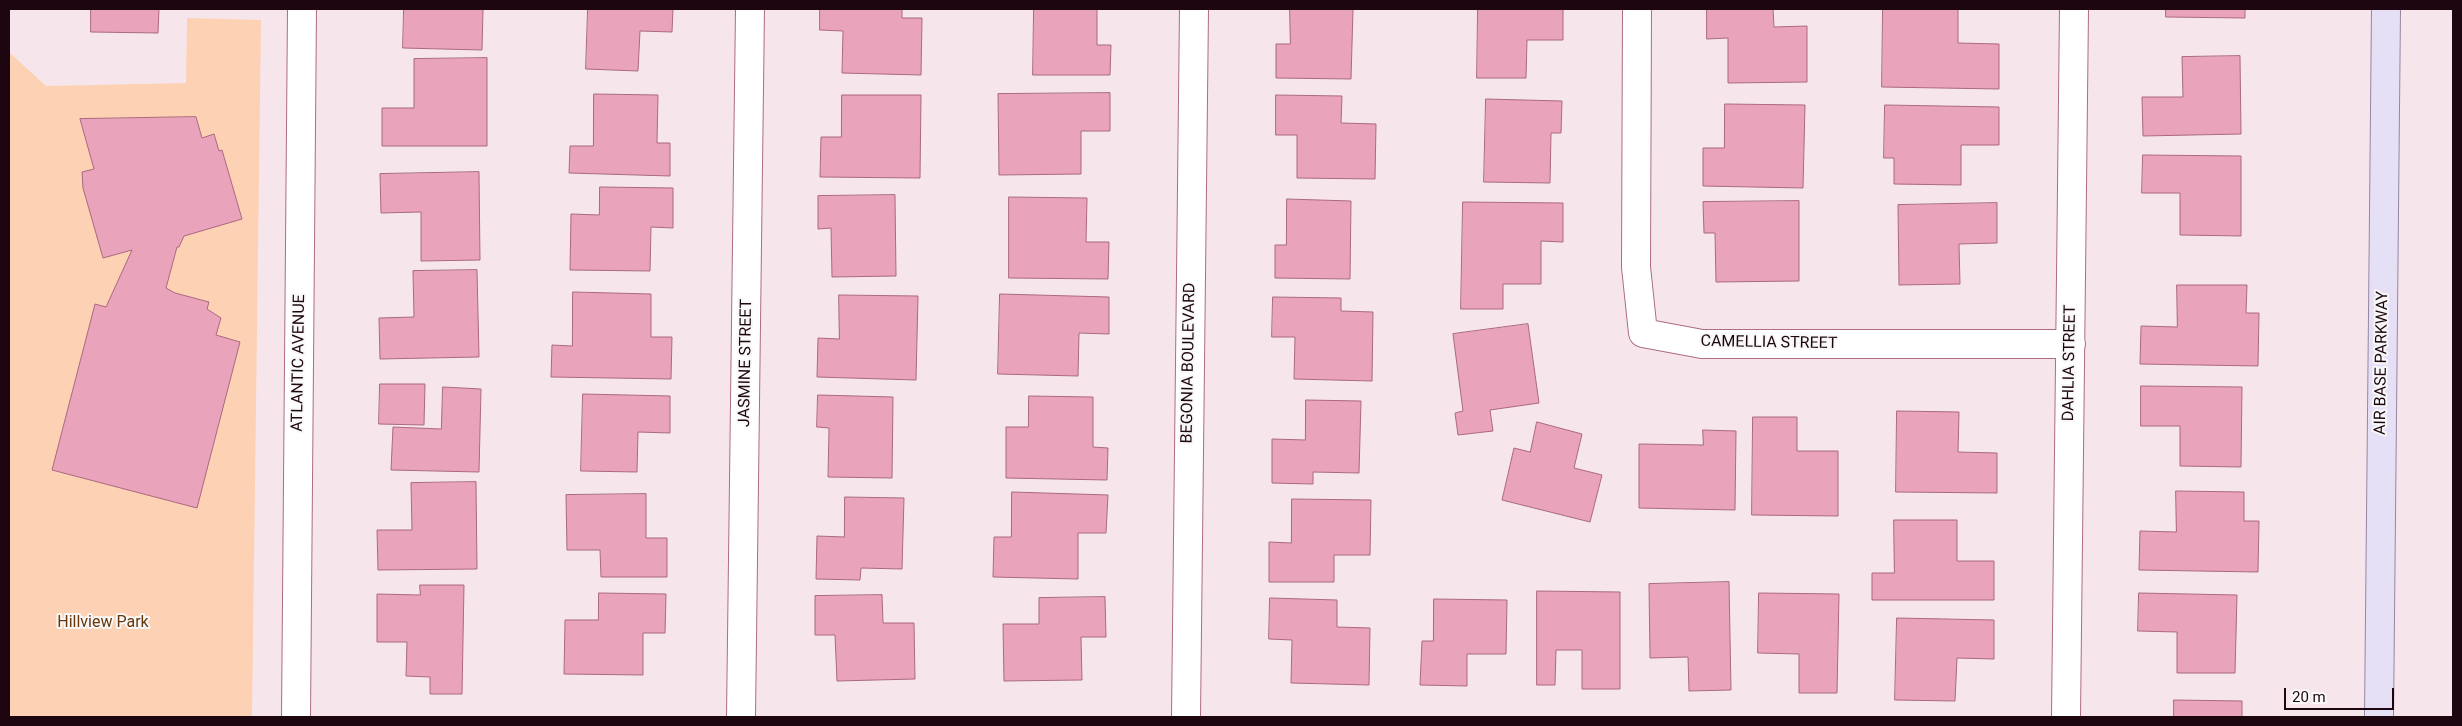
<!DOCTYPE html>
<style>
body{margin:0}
#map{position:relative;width:2462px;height:726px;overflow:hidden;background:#f6e6eb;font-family:Roboto,sans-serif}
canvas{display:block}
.frame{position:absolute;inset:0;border:10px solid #1d060f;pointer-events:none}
.scale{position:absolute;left:2284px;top:688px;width:110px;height:22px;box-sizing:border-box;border:2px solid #1d060f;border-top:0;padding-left:6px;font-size:15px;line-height:18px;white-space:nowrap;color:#1d060f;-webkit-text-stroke:4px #f8f8f8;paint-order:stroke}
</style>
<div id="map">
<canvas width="2462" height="726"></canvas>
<div class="frame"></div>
<div class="scale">20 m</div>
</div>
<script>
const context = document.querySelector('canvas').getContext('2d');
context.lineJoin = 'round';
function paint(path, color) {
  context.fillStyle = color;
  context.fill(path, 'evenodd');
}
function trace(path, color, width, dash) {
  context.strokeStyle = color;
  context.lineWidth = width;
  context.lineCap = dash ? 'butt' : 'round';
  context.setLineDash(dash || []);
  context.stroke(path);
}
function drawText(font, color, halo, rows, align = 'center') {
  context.font = font + ' Roboto,sans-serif';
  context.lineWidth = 4;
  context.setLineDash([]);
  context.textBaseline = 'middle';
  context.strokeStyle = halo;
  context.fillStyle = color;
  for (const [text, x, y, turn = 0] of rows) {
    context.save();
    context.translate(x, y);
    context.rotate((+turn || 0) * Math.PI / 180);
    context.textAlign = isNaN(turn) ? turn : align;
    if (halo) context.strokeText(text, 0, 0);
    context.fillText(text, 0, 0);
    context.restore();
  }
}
paint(new Path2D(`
 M187 18 261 20 252 717H9V52L46 86 186 83Z`), '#fdd2b4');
const building = new Path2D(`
 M91 9H159L158 33 91 32Z
 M404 9H483L482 50 403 48Z
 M588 9H673L672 32 640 31 638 71 586 69Z
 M820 9H902V18H922L921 75 842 73 843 31 820 30Z
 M1034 9H1097V45H1111L1110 75H1033Z
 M1290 9H1353L1351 79 1276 78V44H1290Z
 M1478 9H1563V40H1527L1526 78H1477Z
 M1707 9H1773L1774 27 1807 26V82L1728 83V38L1707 39Z
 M1883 9H1958V43L1999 44V89L1882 87Z
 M2166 9H2245V18L2166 17Z
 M2240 56 2241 134 2143 136 2142 97H2183L2182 57Z
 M487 58V146H382V108H414V59Z
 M1110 93V131H1081V174L999 175 998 94Z
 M594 94 658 95 657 143H670V176L569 173 570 146H593Z
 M842 95H921L920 178 820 177 821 137H841Z
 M1276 95 1342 96 1341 123 1376 124 1375 179 1297 178V135H1276Z
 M1486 99 1562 101 1561 133H1551L1550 183 1484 182Z
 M1725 104 1805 105 1803 188 1703 186V148H1724Z
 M1885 105 1999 107V145H1961V185L1894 184V158H1884Z
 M196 117 202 138 214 134 219 151 222 150 242 219 184 236 179 247H177L166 288 175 293 209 302 207 309 221 318 216 335 240 342 197 508 52 470 95 304 106 307 132 250 103 258 83 188 82 172 94 169 80 119Z
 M2143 155 2241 156V236L2180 235V193H2142Z
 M479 172 480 260 421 261V212L381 213 380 174Z
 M600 187 673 188V228L651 227 650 271 570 270 571 214 599 215Z
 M895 195 896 276 832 277 831 228 818 229V196Z
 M1009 197 1087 198 1086 242H1109L1108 279 1009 278Z
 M1287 199 1351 201 1350 279 1275 278V245H1286Z
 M1799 201V281L1716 282 1715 233H1704L1703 202Z
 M1463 202 1563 203V242L1541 241V284H1503V309H1461Z
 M1997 203V243L1959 244 1960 284 1899 285 1898 205Z
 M477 270 479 357 380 359 379 318 414 317 413 271Z
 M2177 285H2247L2246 313H2259L2258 366 2140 364 2141 326 2177 327Z
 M573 292 651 294V337H672L671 379 551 377 552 345 572 346Z
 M1000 294 1109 297V334L1079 333 1078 376 998 374Z
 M839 295 918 296 916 380 817 377 818 338 839 339Z
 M1273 297 1341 298V311L1373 312 1372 381 1294 379 1295 337H1272Z
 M1528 324 1539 403 1490 410 1493 431 1458 435 1455 413 1463 411 1453 334Z
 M380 384H425L424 425 379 424Z
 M2141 386 2242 387 2241 467 2180 466V426H2141Z
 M443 387 481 389 479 472 391 470 393 427 441 429Z
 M583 394 670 396V433L638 432 637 472 581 471Z
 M818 395 893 397 892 478 828 477 829 428 817 427Z
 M1029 396 1093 397V447L1108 448 1107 480 1006 478V427H1028Z
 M1306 400 1361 401 1359 473 1313 472V484L1272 483V439L1305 440Z
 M1897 411 1959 412 1958 452 1997 453V493L1896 492Z
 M1753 417H1797V451H1838V516L1752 515Z
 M1537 422 1582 434 1574 468 1602 475 1590 522 1502 500 1514 448 1530 452Z
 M1703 430 1736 431 1735 510 1639 508V444L1703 445Z
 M476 482 477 569 378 570 377 530H412L411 483Z
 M2176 491 2244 492V521H2259L2258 572 2139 570 2140 531 2176 532Z
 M1012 492 1108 495 1106 533H1078V579L993 577 994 537H1011Z
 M646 494V538H667V577H601L600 550H567L566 495Z
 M845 497 904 498 902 569 861 568 860 580 816 579 817 536 844 537Z
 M1292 499 1371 500 1370 555H1334V582H1269V542L1291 543Z
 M1894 520H1957V561H1994V600H1872V573H1894Z
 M1729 582 1731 690 1689 691 1688 657 1650 658 1649 584Z
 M420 585H464L462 694H430V677L406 676 407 642H377V594L420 595Z
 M1537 591 1620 592V689H1582V650H1556L1555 685H1537Z
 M599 593 666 594 665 633H643V675L564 674 565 620H598Z
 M1759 593 1839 594 1837 693H1799V654L1758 653Z
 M2139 593 2237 595 2235 673H2177V632L2138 631Z
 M882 595 883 623H914L915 679 837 681 835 635H815V596Z
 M1105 597 1106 637H1081L1082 680 1004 681 1003 624H1039V598Z
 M1270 598 1337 600V627L1370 628 1369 685 1291 683 1292 640 1269 639Z
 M1434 599 1507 600 1506 654H1467V686L1420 685 1422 641H1433Z
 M1897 618 1994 620V659L1957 658 1955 701 1895 700Z
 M2174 700 2242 701V717H2174Z`);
paint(building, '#e9a3bb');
trace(building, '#aa6980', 1);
const street = new Path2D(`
 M1637 9 1636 267 1643 333 1702 344H2071
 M296 717 302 9
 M741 717 750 9
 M1186 717 1194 9
 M2066 717 2074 9`);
const primary = new Path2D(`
 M2379 717 2386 9`);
trace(street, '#ad6c83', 30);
trace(primary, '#9586a2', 30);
trace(street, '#fff', 28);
trace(primary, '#e6e0f7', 28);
drawText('16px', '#1d060f', '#f8f8f8', [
 ["CAMELLIA STREET",1769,343,1],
 ["ATLANTIC AVENUE",299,363,-89],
 ["JASMINE STREET",746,363,-89],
 ["BEGONIA BOULEVARD",1189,363,-89],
 ["DAHLIA STREET",2070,363,-89],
 ["AIR BASE PARKWAY",2382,363,-89]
]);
drawText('16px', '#68370a', '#f8f8f8', [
 ["Hillview Park",103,623]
]);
</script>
